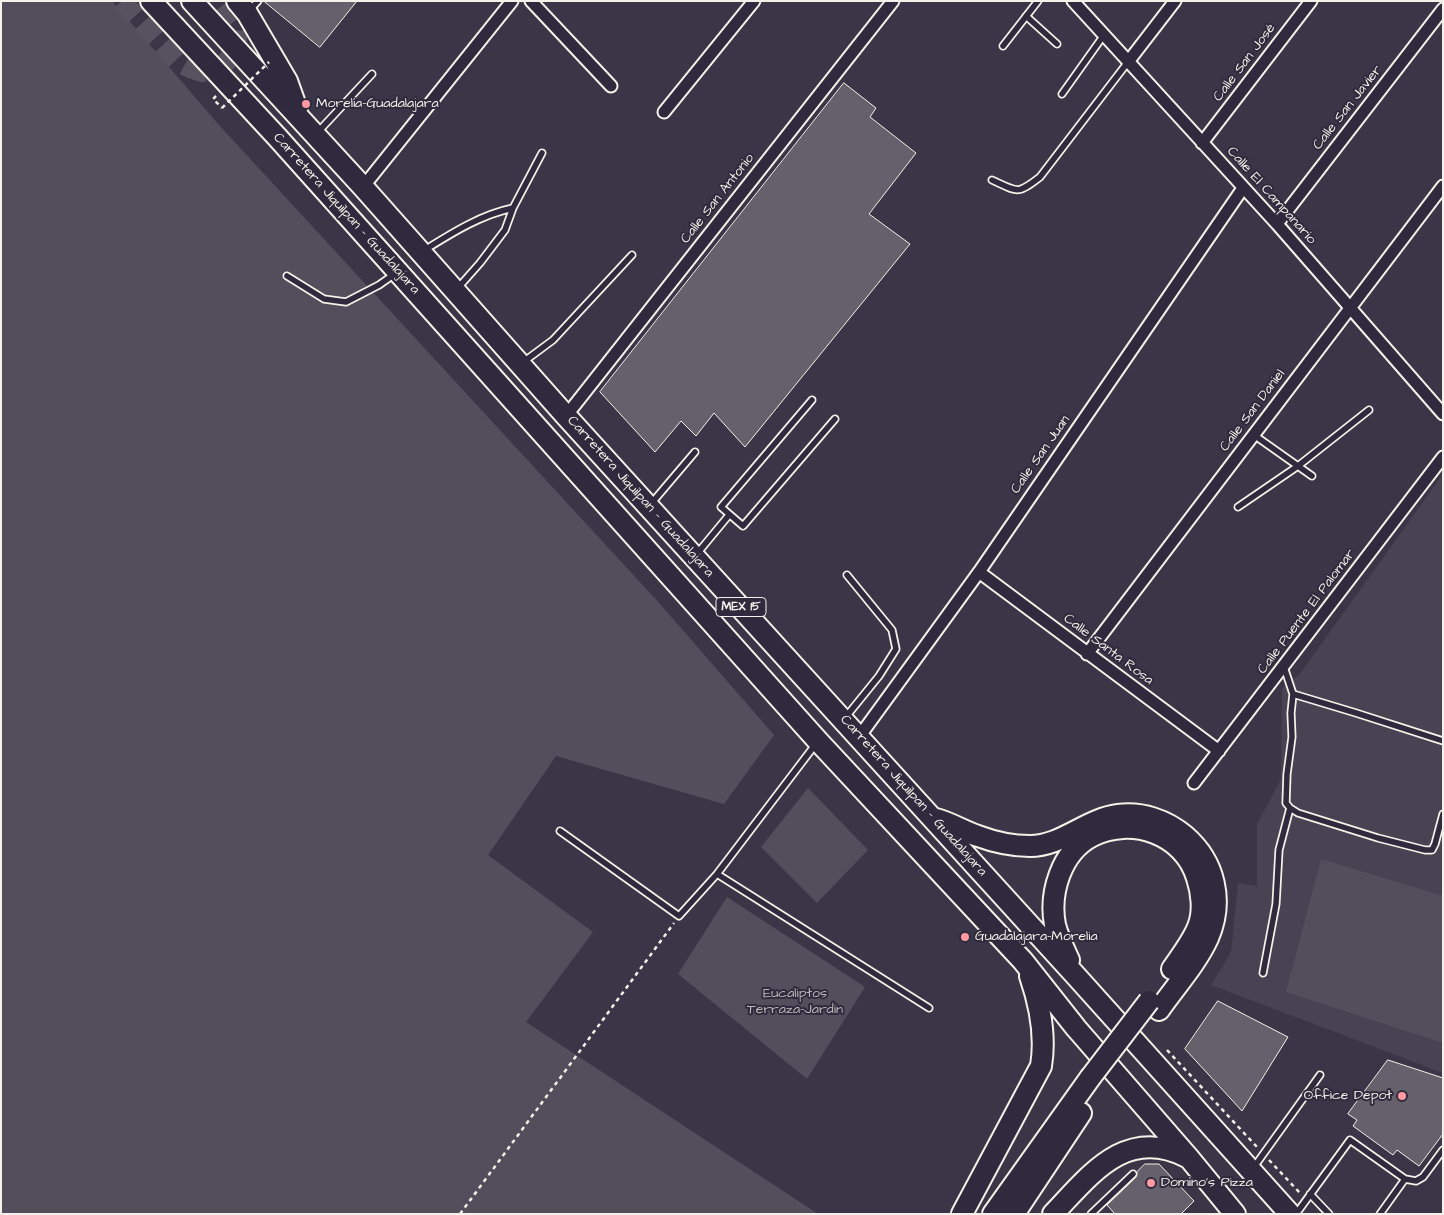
<!DOCTYPE html>
<meta charset="utf-8">
<style>
body{margin:0}
#map{position:relative;width:1444px;height:1215px;overflow:hidden;background:#3b3647;font-family:"Architects Daughter",sans-serif}
canvas{display:block}
.frame{position:absolute;inset:0;border:2px solid #f4f1e8;pointer-events:none}
</style>
<div id="map">
<canvas width="1444" height="1215"></canvas>
<div class="frame"></div>
</div>
<script>
const context = document.querySelector('canvas').getContext('2d');
context.lineJoin = 'round';
function paint(path, color) {
  context.fillStyle = color;
  context.fill(path, 'evenodd');
}
function trace(path, color, width, dash) {
  context.strokeStyle = color;
  context.lineWidth = width;
  context.lineCap = dash ? 'butt' : 'round';
  context.setLineDash(dash || []);
  context.stroke(path);
}
function drawText(font, color, halo, rows, align = 'center') {
  context.font = font + ' "Architects Daughter",sans-serif';
  context.lineWidth = 4;
  context.setLineDash([]);
  context.textBaseline = 'middle';
  context.strokeStyle = halo;
  context.fillStyle = color;
  for (const [text, x, y, turn = 0] of rows) {
    context.save();
    context.translate(x, y);
    context.rotate((+turn || 0) * Math.PI / 180);
    context.textAlign = isNaN(turn) ? turn : align;
    if (halo) context.strokeText(text, 0, 0);
    context.fillText(text, 0, 0);
    context.restore();
  }
}
paint(new Path2D(`
 M1443 474V1073L1211 985 1231 952 1238 883 1257 886V824L1281 779 1282 688 1299 675Z`), '#484352');
paint(new Path2D(`
 M1 1H112L219 125 661 605 774 735 724 804 556 756 488 855 593 932 526 1022 818 1214H1Z
 M808 788 868 850 817 903 761 847Z
 M1321 859 1443 896V1043L1286 992Z
 M727 897 865 987 807 1079 678 974Z`), '#534e5c');
const building = new Path2D(`
 M264 1H357L320 47Z
 M844 83 876 108 870 117 916 153 869 214 910 244 745 447 714 413 696 436 681 421 655 452 600 392Z
 M1218 1001 1288 1037 1242 1111 1185 1049Z
 M1388 1060 1443 1078V1134L1419 1166 1397 1150 1393 1155 1353 1126 1357 1120 1348 1114Z
 M1145 1164H1159L1194 1201 1181 1214H1115L1107 1205 1136 1177 1137 1172Z`);
paint(building, '#65616c');
trace(building, '#f4f1e8', 1);
trace(new Path2D(`
 M122 1 177 61 190 68 202 72 223 65 232 56 237 39V24L219 1`), '#57525f', 20, [20, 10]);
const lane = new Path2D(`
 M249 11 258 1
 M1026 16 1057 44
 M1003 46 1038 1
 M1062 94 1104 35
 M317 133 372 74
 M992 180C1018 192 1017 195 1040 177L1128 62
 M423 251C452 233 480 215 513 208
 M287 276 324 299 346 302 379 285 396 273
 M457 289 480 263 505 230 513 208 542 153
 M522 363 553 340 632 255
 M812 400 721 507 743 526 835 419
 M1254 435 1312 476
 M650 505 695 452
 M1238 507 1298 466 1369 410
 M696 555 729 515
 M1284 667 1293 694 1291 713 1292 737 1287 774 1286 803 1290 808 1298 813 1378 838 1425 850H1432L1435 844 1443 814
 M1293 694 1356 713 1443 741
 M845 718 879 676 896 649 892 630 847 575
 M560 831 679 916 717 874 815 745
 M717 874 929 1008
 M1263 973 1276 904 1279 850 1290 808
 M1254 1167 1320 1075
 M1310 1194 1329 1214
 M1091 1214 1133 1174
 M1296 1214 1350 1140 1405 1179 1416 1181 1423 1177 1443 1150
 M1380 1214 1405 1179`);
const street = new Path2D(`
 M531 1 611 86
 M1073 1 1277 224 1443 414
 M1128 62 1175 1
 M664 112 754 1
 M1202 143 1311 1
 M363 187 512 1
 M1277 224 1443 9
 M566 416 893 1
 M979 572 1219 751
 M1087 654 1443 186
 M859 737 979 572 1243 188
 M1194 783 1443 457`);
const highway = new Path2D(`
 M151 1 278 138 818 741 1023 961 1076 1028 1189 1158 1235 1214
 M192 1 363 187 566 416 1076 976 1290 1214
 M237 1 247 13 287 81 297 109
 M936 819C951 823 963 831 978 836 994 842 1013 846 1030 846 1062 846 1086 819 1118 815 1142 812 1166 820 1185 836 1215 862 1224 901 1208 938 1196 964 1175 987 1159 1010
 M1069 960C1064 949 1058 937 1055 925 1049 893 1061 852 1092 836 1132 816 1184 834 1197 878 1202 893 1204 912 1198 927 1192 942 1181 956 1172 969
 M962 1214 1041 1066C1046 1036 1040 1005 1030 976
 M993 1214 1090 1078
 M1014 1214 1081 1113
 M1053 1214C1091 1174 1126 1126 1187 1157`);
trace(lane, '#f4f1e8', 9);
trace(street, '#f4f1e8', 15);
trace(highway, '#f4f1e8', 24);
trace(new Path2D(`
 M216 96 213 99 222 108
 M1167 1050 1257 1147
 M1269 1160 1300 1193
 M460 1214 674 923`), '#f4f1e8', 2.5, [4, 4]);
trace(lane, '#2f2a3d', 5.5);
trace(street, '#2f2a3d', 11);
trace(highway, '#2f2a3d', 20);
const highwayBridge = new Path2D(`
 M1090 1078 1149 1001`);
trace(highwayBridge, '#f4f1e8', 24, []);
trace(new Path2D(`
 M222 108 269 62`), '#f4f1e8', 2.5, [4, 4]);
trace(highwayBridge, '#2f2a3d', 20);
for (const [x, y, r, color] of [
 [306,104,5,"#ff9aa2"],
 [965,937,5,"#ff9aa2"],
 [1402,1096,5,"#ff9aa2"],
 [1151,1183,5,"#ff9aa2"]
]) {
  const dot = new Path2D();
  dot.arc(x, y, r, 0, 2 * Math.PI);
  context.fillStyle = color;
  context.fill(dot);
  trace(dot, '#2f2a3d', 2);
}
for (const [x, y, w] of [
 [741,607,50]
]) {
  const box = new Path2D();
  box.roundRect(x - w / 2, y - 9.5, w, 19, 4);
  context.fillStyle = '#2f2a3d';
  context.fill(box);
  trace(box, '#f4f1e8', 1);
}
drawText('bold 12px', '#f4f1e8', null, [
 ["MEX 15",741,607]
]);
drawText('14px', '#f4f1e8', '#2f2a3d', [
 ["Calle San José",1245,63,-53],
 ["Calle San Javier",1348,108,-52],
 ["Calle El Campanario",1271,196,48],
 ["Calle San Antonio",718,199,-52],
 ["Carretera Jiquilpan - Guadalajara",346,214,48],
 ["Calle San Daniel",1253,411,-53],
 ["Calle San Juan",1041,455,-55],
 ["Carretera Jiquilpan - Guadalajara",640,497,48],
 ["Calle Puente El Palomar",1307,612,-53],
 ["Calle Santa Rosa",1108,650,37],
 ["Carretera Jiquilpan - Guadalajara",913,796,48]
]);
drawText('14px', '#f4f1e8', '#2f2a3d', [
 ["Morelia-Guadalajara",316,104],
 ["Guadalajara-Morelia",975,937],
 ["Office Depot",1392,1096,"right"],
 ["Domino's Pizza",1161,1183]
], 'left');
drawText('14px', '#bcb8b7', '#2f2a3d', [
 ["Eucaliptos",795,994],
 ["Terraza-Jardín",795,1010]
]);
</script>
